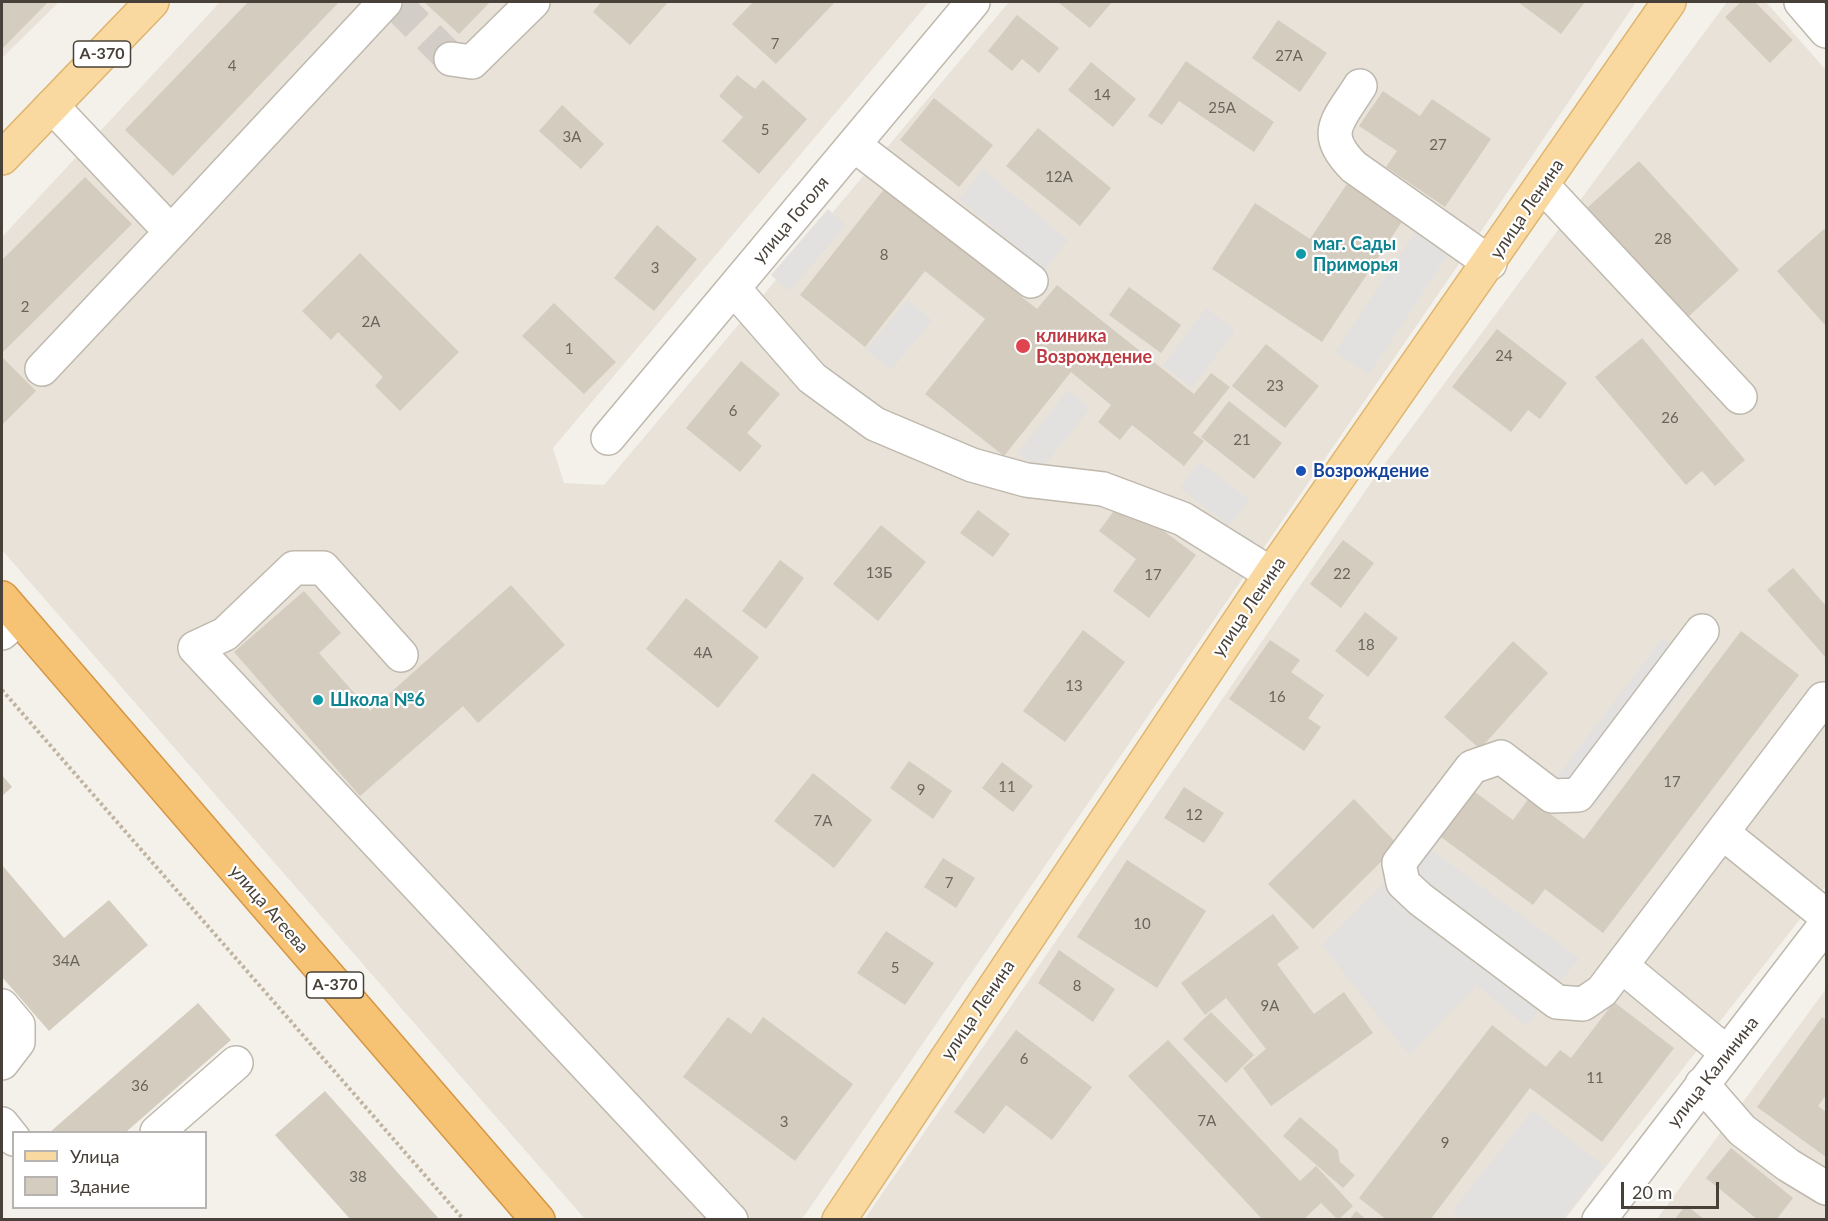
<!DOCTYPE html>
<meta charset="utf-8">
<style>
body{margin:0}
#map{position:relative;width:1828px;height:1221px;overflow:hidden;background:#f4f1eb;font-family:Lato,sans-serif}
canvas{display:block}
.frame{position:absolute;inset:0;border:3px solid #484139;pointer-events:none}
.legend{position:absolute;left:12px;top:1131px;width:195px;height:78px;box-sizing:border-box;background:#fff;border:2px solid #b6b3b0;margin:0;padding:8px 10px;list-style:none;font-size:18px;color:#484139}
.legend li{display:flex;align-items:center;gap:12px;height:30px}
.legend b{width:30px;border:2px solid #b6b3b0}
.scale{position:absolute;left:1621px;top:1182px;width:98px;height:27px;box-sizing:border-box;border:3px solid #484139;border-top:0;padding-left:8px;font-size:18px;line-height:21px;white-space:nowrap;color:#484139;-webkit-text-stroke:4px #fff;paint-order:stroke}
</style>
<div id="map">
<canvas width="1828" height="1221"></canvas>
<div class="frame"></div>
<ul class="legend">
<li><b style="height:8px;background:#f9d99f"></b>Улица</li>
<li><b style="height:16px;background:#d5ccc0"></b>Здание</li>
</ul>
<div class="scale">20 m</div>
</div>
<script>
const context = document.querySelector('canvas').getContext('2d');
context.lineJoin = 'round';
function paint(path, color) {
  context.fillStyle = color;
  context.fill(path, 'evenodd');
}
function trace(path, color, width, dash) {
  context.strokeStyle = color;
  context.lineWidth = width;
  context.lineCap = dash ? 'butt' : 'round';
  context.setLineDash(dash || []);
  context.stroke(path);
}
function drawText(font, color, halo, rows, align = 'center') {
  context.font = font + ' Lato,sans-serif';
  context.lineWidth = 4.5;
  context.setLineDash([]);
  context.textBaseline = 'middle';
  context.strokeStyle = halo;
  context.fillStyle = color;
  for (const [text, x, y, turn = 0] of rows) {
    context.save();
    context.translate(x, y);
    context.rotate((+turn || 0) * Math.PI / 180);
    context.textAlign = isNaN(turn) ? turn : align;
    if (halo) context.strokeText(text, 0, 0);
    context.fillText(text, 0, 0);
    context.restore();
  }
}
paint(new Path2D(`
 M2 2H59L2 58Z
 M220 2H929L553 448 564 483 604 485 1009 2H1636L1463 258 802 1219H585L2 550V237Z
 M1727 2H1766L1826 70V886L1565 1219 864 1220 1375 477Z
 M1826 989V1219H1657Z`), '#e8e2d9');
paint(new Path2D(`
 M983 169 1068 240 1044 270 959 199Z
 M828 209 846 225 789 291 771 275Z
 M1416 231 1449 253 1369 374 1335 352Z
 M908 300 932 320 891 370 866 350Z
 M1206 308 1235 330 1192 388 1163 366Z
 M1068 390 1090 408 1040 471 1018 453Z
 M1200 462 1249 500 1229 526 1180 488Z
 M1663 638 1701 666 1594 806 1557 777Z
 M1423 844 1579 958 1526 1026 1477 985 1409 1055 1322 945Z
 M1533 1110 1604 1166 1562 1219H1462L1452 1211Z`), '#e3e1df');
paint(new Path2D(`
 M2 2H48L2 49Z
 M248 2H339L173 176 125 130Z
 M424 2H490L459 34Z
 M601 2H668L630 45 593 12Z
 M753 2H835L776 64 732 24Z
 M1058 2H1112L1090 28Z
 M1518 2H1585L1561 34Z
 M1741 2H1755L1793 40 1770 63 1725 17Z
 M1017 15 1059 48 1039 73 1022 59 1012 71 988 51Z
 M1278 20 1327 53 1300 92 1252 58Z
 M1186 61 1274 122 1254 152 1179 101 1162 125 1148 116Z
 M1091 62 1136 99 1113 127 1068 90Z
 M737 75 755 89 763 80 807 119 759 174 722 141 743 117 719 96Z
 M1383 91 1420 116 1432 99 1491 139 1445 207 1386 167 1397 151 1359 126Z
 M934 98 993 145 959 187 900 140Z
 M562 105 604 144 581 169 539 131Z
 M1038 128 1111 188 1080 226 1006 166Z
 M1639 161 1739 270 1688 317 1587 208Z
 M85 177 132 224 2 353V260Z
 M1349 181 1405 217 1322 342 1212 269 1255 203 1310 239Z
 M885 188 1037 309 1057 285 1194 394 1211 373 1230 387 1193 433 1204 441 1184 466 1132 425 1120 440 1098 422 1111 405 1071 372 1004 456 925 394 985 319 925 271 865 347 800 295Z
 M657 225 697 259 654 311 614 278Z
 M1824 229 1826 232 1825 325 1777 271Z
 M360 253 459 352 400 411 375 386 383 377 338 332 331 340 302 311Z
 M1129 287 1181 325 1161 353 1109 315Z
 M554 303 616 362 584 394 522 336Z
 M1497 329 1567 383 1540 419 1528 410 1511 432 1452 387Z
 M1642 338 1745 460 1715 486 1702 471 1686 485 1595 377Z
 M1266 344 1319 386 1285 428 1232 386Z
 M2 357 36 391 2 425Z
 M741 361 780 394 747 433 762 446 740 472 686 428Z
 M1229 401 1282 443 1254 479 1201 437Z
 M1122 500 1196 555 1149 618 1113 591 1136 559 1099 531Z
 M978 510 1010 534 993 557 960 533Z
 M881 525 926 562 878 621 833 584Z
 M1343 540 1374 563 1341 608 1310 584Z
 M780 560 804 578 766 629 742 611Z
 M1793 568 1826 606V658L1767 590Z
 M511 585 565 645 478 723 463 706 360 796 234 652 304 591 341 633 319 653 370 711Z
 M686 598 759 657 718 708 646 649Z
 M1365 612 1398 638 1368 677 1335 651Z
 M1083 630 1125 662 1065 742 1023 711Z
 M1741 631 1799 675 1603 933 1545 889 1533 905 1437 834 1471 789 1513 820 1529 798 1584 839Z
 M1270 640 1300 660 1291 672 1324 695 1308 718 1321 727 1304 751 1229 699Z
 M1513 641 1548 673 1480 749 1444 717Z
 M909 761 952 791 933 819 890 788Z
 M1002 762 1033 786 1013 812 982 788Z
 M813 773 872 820 834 868 774 821Z
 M2 775 12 787 2 796Z
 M1184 787 1224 813 1204 843 1164 818Z
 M1354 799 1398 845 1313 929 1268 884Z
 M943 858 975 878 956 908 924 887Z
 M1127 860 1206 911 1157 988 1077 937Z
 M2 865 64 938 109 900 148 945 49 1031 2 977Z
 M1273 914 1299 948 1277 964 1314 1014 1344 992 1373 1033 1271 1106 1243 1068 1266 1049 1226 998 1205 1015 1181 983Z
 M886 931 934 963 905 1005 857 973Z
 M1059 950 1115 989 1093 1022 1038 983Z
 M1614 1002 1674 1048 1602 1142 1530 1088 1430 1220H1387L1359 1198 1492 1025 1546 1067 1560 1050 1571 1058Z
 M198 1003 231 1040 126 1132H50Z
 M1211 1012 1254 1055 1226 1083 1183 1039Z
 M728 1017 751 1034 763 1017 853 1084 795 1161 683 1077Z
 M1822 1017 1826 1020V1095L1818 1106 1826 1112V1157L1757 1107Z
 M1016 1030 1092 1087 1052 1140 1006 1105 984 1134 954 1112Z
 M1168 1040 1300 1181 1316 1166 1353 1206 1338 1220 1321 1203 1303 1220H1263L1128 1076Z
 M325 1091 440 1220H351L275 1135Z
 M1300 1117 1338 1150 1340 1162 1355 1175 1343 1188 1283 1136Z
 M1731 1148 1793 1198 1776 1220H1758L1706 1178Z
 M1686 1205 1705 1220H1674Z
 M1356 1211 1367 1220H1349Z`), '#d5ccc0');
trace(new Path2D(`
 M394 2 451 59`), '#d2cec7', 33, [33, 16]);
const minor = new Path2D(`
 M1801 2 1826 31
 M451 59 472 62 533 2
 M1360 86C1338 121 1320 133 1354 167L1490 263
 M854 145 1031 281
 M1543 186 1740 397
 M171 232 385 2
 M734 289 812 378 875 424 972 465 1026 480 1103 489 1183 519 1271 574
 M42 369 171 232 52 106
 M608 438 973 2
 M1702 631 1578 795 1552 796 1501 757 1472 767 1399 863 1403 883 1420 899 1557 1002 1583 1004 1602 991 1823 699H1826
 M2 633 19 618
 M401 655 323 568H294L225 634 195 648 731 1220
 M1723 833 1826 916
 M1622 966 1727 1053
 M2 1006 18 1025V1042L2 1063
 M1702 1084 1742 1130 1788 1165 1826 1188
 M2 1124 14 1139
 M157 1132 236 1063
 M1599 1220 1826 924`);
const major = new Path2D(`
 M2 158 152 2
 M839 1220 1271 574 1669 2`);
const highway = new Path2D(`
 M2 598 538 1220`);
trace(minor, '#bfb8ad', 36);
trace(major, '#deb56f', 36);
trace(highway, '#d59643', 36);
trace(new Path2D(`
 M2 690 464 1220`), '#c0b39f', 4, [3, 3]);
trace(minor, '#fff', 33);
trace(major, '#f9d99f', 33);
trace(highway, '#f6c274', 33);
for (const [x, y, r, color] of [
 [1301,254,6,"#0f9aa8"],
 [1023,346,8,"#e0444e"],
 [1301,471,6,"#1a4fb4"],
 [318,700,6,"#0f9aa8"]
]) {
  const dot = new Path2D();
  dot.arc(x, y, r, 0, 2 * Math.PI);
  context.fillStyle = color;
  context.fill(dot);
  trace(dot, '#fff', 2);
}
drawText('15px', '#6b645b', null, [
 ["7",775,44],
 ["27А",1289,56],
 ["4",232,66],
 ["14",1102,95],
 ["25А",1222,108],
 ["5",765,130],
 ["3А",572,137],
 ["27",1438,145],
 ["12А",1059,177],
 ["28",1663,239],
 ["8",884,255],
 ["3",655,268],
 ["2",25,307],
 ["2А",371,322],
 ["1",569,349],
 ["24",1504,356],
 ["23",1275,386],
 ["6",733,411],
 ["26",1670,418],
 ["21",1242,440],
 ["13Б",879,573],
 ["22",1342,574],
 ["17",1153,575],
 ["18",1366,645],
 ["4А",703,653],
 ["13",1074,686],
 ["16",1277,697],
 ["17",1672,782],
 ["11",1007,787],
 ["9",921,790],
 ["12",1194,815],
 ["7А",823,821],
 ["7",949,883],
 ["10",1142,924],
 ["34А",66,961],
 ["5",895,968],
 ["8",1077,986],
 ["9А",1270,1006],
 ["6",1024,1059],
 ["11",1595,1078],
 ["36",140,1086],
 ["7А",1207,1121],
 ["3",784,1122],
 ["9",1445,1143],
 ["38",358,1177]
]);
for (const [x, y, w] of [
 [102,54,57],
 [335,985,57]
]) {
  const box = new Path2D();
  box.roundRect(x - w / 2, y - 13, w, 26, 4.5);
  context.fillStyle = '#fff';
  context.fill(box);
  trace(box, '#484139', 1.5);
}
drawText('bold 16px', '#484139', null, [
 ["А-370",102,54],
 ["А-370",335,985]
]);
drawText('18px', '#484139', '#fff', [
 ["улица Ленина",1527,209,-56],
 ["улица Гоголя",791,220,-50],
 ["улица Ленина",1249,607,-56],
 ["улица Агеева",269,909,49],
 ["улица Ленина",978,1010,-56],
 ["улица Калинина",1713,1072,-52]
]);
drawText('bold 18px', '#0d838f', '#fff', [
 ["маг. Сады",1313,244],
 ["Приморья",1313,265],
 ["Школа №6",330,700]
], 'left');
drawText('bold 18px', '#be3a42', '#fff', [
 ["клиника",1036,336],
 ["Возрождение",1036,357]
], 'left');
drawText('bold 18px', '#164399', '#fff', [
 ["Возрождение",1313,471]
], 'left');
</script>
